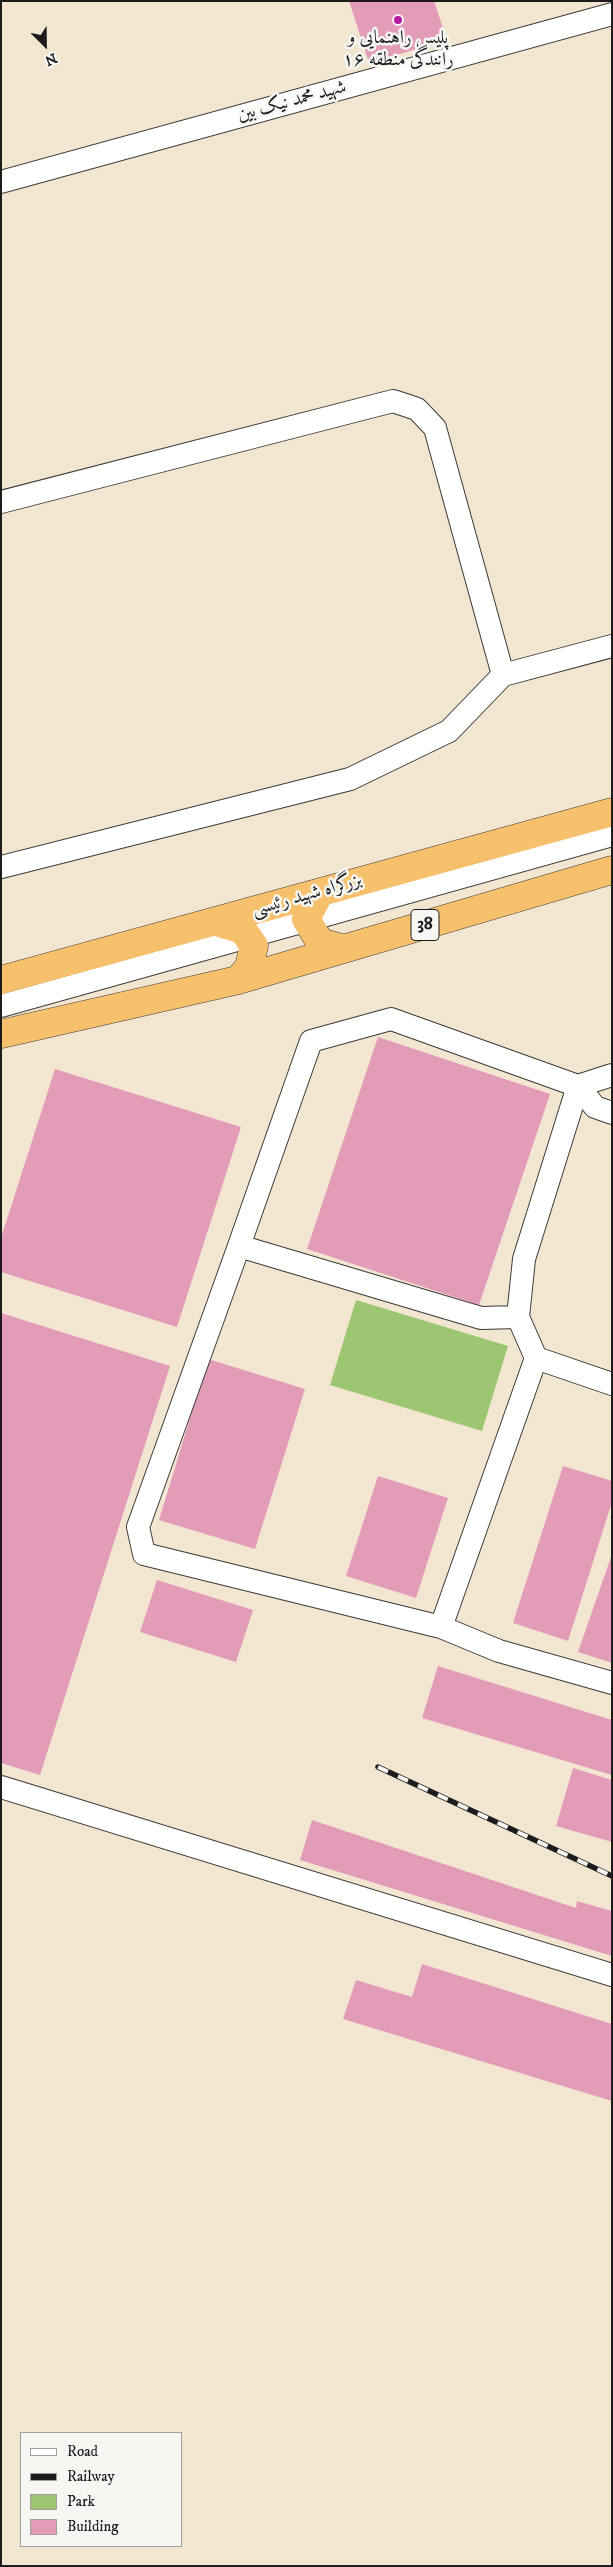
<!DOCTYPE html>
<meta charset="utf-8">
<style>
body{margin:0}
#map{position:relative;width:613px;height:2567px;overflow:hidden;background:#f3e6d1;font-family:"IM FELL DW Pica",serif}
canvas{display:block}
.frame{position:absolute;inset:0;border:2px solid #1c1c1c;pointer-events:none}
.legend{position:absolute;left:20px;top:2432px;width:162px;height:115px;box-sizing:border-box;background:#f6f6f2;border:1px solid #9f9f9c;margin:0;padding:6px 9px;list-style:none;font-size:15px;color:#1c1c1c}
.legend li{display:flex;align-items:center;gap:10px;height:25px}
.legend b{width:25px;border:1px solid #9f9f9c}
.north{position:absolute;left:20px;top:20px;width:50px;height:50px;-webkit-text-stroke:4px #f6f6f2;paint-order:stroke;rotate:157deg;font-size:14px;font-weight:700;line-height:20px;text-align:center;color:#1c1c1c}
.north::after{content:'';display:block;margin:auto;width:18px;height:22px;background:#1c1c1c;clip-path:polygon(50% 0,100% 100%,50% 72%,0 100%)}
</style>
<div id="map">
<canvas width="613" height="2567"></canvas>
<div class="frame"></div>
<ul class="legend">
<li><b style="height:6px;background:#fff"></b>Road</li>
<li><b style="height:6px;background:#1c1c1c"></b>Railway</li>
<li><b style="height:14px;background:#9cc672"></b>Park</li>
<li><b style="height:14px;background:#e29cb8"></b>Building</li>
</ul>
<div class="north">N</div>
</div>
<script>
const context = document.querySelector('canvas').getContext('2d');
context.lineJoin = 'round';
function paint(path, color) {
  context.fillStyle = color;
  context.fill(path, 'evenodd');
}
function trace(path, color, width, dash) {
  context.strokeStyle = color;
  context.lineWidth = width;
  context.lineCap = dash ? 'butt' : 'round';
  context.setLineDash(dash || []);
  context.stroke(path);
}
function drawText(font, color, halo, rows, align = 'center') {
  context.font = font + ' "IM FELL DW Pica",Amiri,serif';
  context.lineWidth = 5;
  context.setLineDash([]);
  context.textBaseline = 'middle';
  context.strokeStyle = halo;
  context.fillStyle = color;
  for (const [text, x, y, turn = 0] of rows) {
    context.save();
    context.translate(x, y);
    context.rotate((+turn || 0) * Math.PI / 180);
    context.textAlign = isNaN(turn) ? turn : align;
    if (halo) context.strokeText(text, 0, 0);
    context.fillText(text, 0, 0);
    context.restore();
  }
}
paint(new Path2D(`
 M356 1300 508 1346 482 1431 330 1385Z`), '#9cc672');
paint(new Path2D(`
 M349 1H434L447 40 369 63Z
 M378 1037 550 1094 479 1305 307 1249Z
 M55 1069 241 1127 177 1327 1 1272V1238Z
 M1 1313 170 1366 40 1775 1 1763Z
 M208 1359 305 1389 255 1549 159 1520Z
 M563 1466 612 1481V1502L568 1641 513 1623Z
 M378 1476 448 1498 416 1598 346 1576Z
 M612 1554V1663L578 1652Z
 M157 1580 253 1610 236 1662 140 1632Z
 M438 1666 612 1720V1775L422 1718Z
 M573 1768 612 1780V1842L556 1826Z
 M312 1820 576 1908 577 1901 612 1911V1956L300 1860Z
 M422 1964 612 2024V2101L343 2019 356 1980 412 1997Z`), '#e29cb8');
const minor = new Path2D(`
 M1 182 612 14
 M1 502 393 401 417 409 435 428 503 675
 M1 867 350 779 449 731 503 675 612 646
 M1 1006 612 835
 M578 1086 524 1259 518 1317 536 1358 612 1384
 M578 1086 595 1107 612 1113
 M239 1246 138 1527 144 1554 441 1627 536 1358
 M518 1317 481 1318 239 1246 311 1041 391 1019 578 1086 612 1075
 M441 1627 499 1651 612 1683
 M1 1787 612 1975`);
const highway = new Path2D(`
 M319 894 306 919 320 942 344 949
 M217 922 243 930 254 946 249 967 238 980
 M1 980 612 812
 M1 1034 238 980 612 870`);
trace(minor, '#3c3a37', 24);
trace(highway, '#3c3a37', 29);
trace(minor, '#fff', 22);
trace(highway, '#f7c06c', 28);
const rail = new Path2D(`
 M378 1767 612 1876`);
trace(rail, '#1c1c1c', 5.5);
trace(rail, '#f6f6f2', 4, [11]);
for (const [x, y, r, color] of [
 [398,20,5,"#b5179e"]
]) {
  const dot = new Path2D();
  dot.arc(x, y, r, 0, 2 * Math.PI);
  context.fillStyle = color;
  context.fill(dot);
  trace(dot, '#f6f6f2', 2);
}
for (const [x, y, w] of [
 [425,925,28]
]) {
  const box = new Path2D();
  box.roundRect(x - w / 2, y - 15.5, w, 31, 4);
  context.fillStyle = '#f6f6f2';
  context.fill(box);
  trace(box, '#1c1c1c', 1);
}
drawText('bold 18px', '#1c1c1c', null, [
 ["38",425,925]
]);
drawText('19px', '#1c1c1c', '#f6f6f2', [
 ["پلیس راهنمایی و",398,39],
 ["رانندگی منطقه ۱۶",398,61]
]);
drawText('19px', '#1c1c1c', '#f6f6f2', [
 ["شهید محمد نیک بین",292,102,-15],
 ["بزرگراه شهید رئیسی",307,896,-16]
]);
</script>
